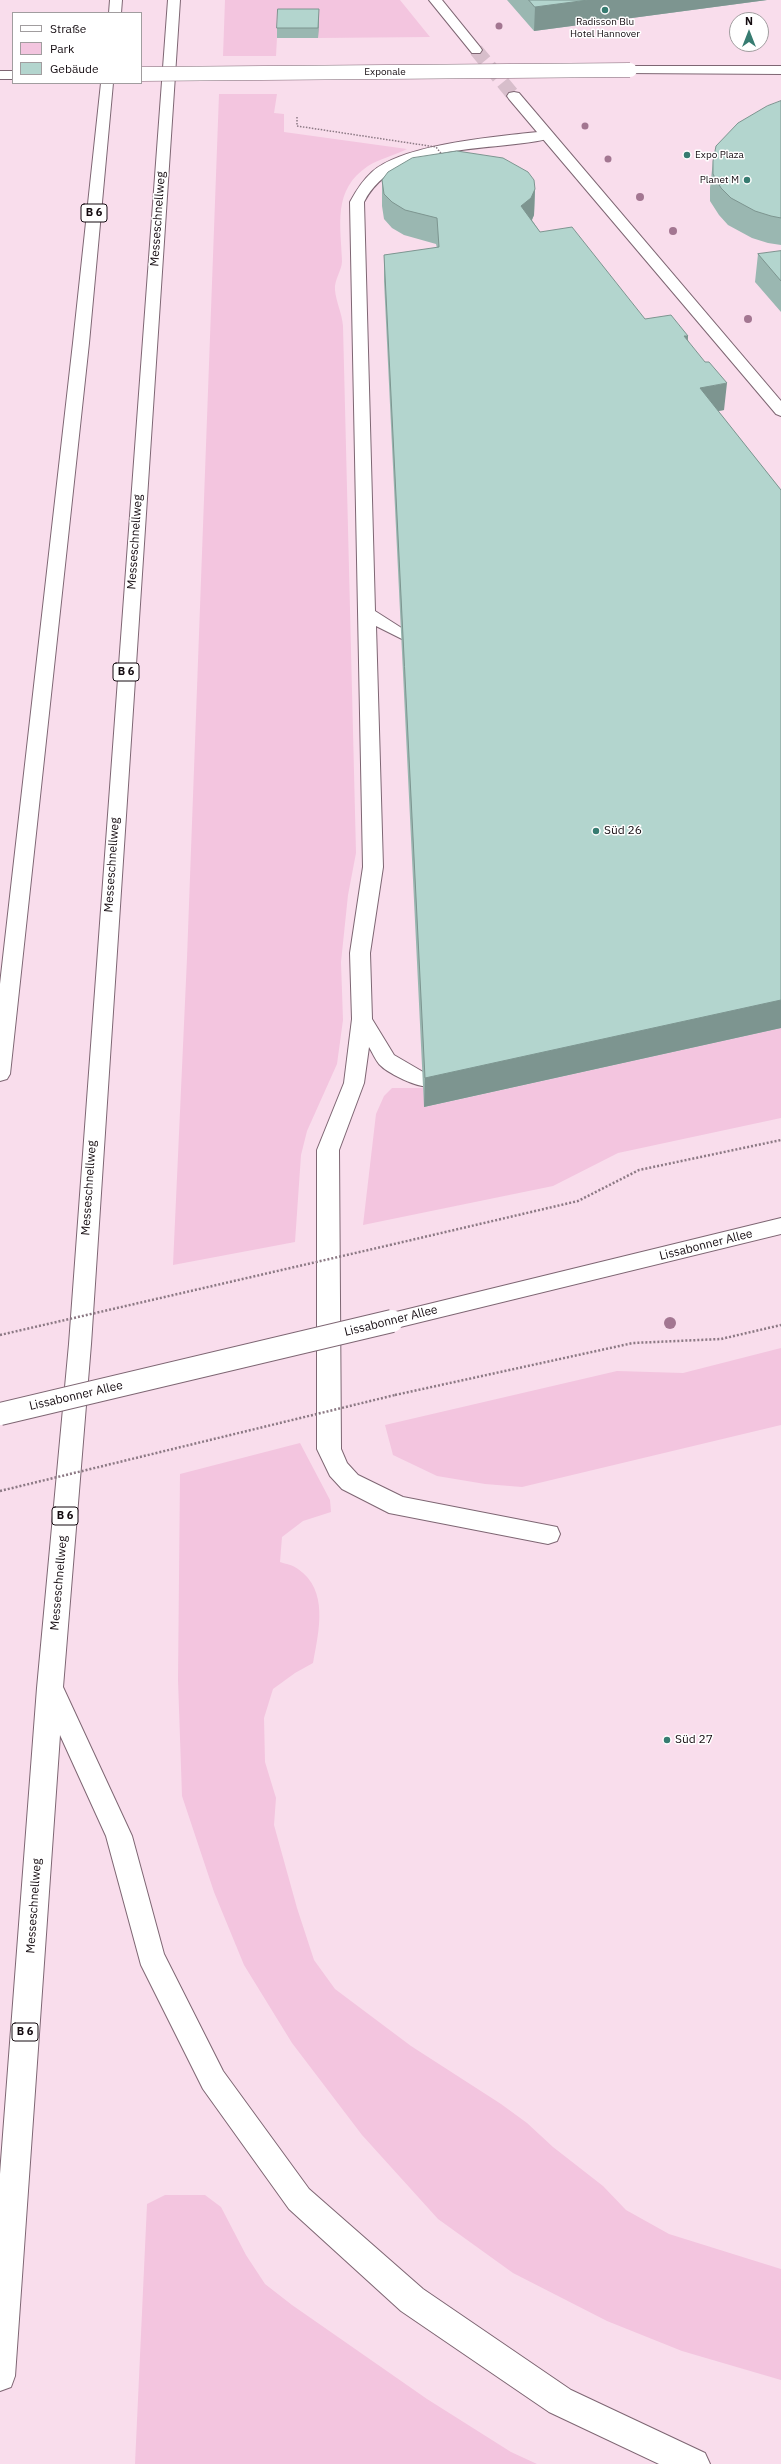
<!DOCTYPE html>
<meta charset="utf-8">
<style>
body{margin:0}
#map{position:relative;width:781px;height:2464px;overflow:hidden;background:#f9ddec;font-family:"IBM Plex Sans",sans-serif}
canvas{display:block}
.legend{position:absolute;left:12px;top:12px;width:130px;height:72px;box-sizing:border-box;background:#fff;border:1px solid #a19d9f;margin:0;padding:5px 7px;list-style:none;font-size:12px;color:#140b10}
.legend li{display:flex;align-items:center;gap:8px;height:20px}
.legend b{width:20px;border:1px solid #a19d9f}
.north{position:absolute;left:729px;top:12px;width:40px;height:40px;box-sizing:border-box;background:#fff;border:1px solid #a19d9f;border-radius:50%;rotate:0deg;font-size:11px;font-weight:700;line-height:16px;text-align:center;color:#140b10}
.north::after{content:'';display:block;margin:auto;width:14px;height:18px;background:#377c71;clip-path:polygon(50% 0,100% 100%,50% 72%,0 100%)}
</style>
<div id="map">
<canvas width="781" height="2464"></canvas>
<ul class="legend">
<li><b style="height:5px;background:#fff"></b>Straße</li>
<li><b style="height:11px;background:#f3c5df"></b>Park</li>
<li><b style="height:11px;background:#b3d5ce"></b>Gebäude</li>
</ul>
<div class="north">N</div>
</div>
<script>
const context = document.querySelector('canvas').getContext('2d');
context.lineJoin = 'round';
function paint(path, color) {
  context.fillStyle = color;
  context.fill(path, 'evenodd');
}
function trace(path, color, width, dash) {
  context.strokeStyle = color;
  context.lineWidth = width;
  context.lineCap = dash ? 'butt' : 'round';
  context.setLineDash(dash || []);
  context.stroke(path);
}
function drawText(font, color, halo, rows, align = 'center') {
  context.font = font + ' "IBM Plex Sans",sans-serif';
  context.lineWidth = 3;
  context.setLineDash([]);
  context.textBaseline = 'middle';
  context.strokeStyle = halo;
  context.fillStyle = color;
  for (const [text, x, y, turn = 0] of rows) {
    context.save();
    context.translate(x, y);
    context.rotate((+turn || 0) * Math.PI / 180);
    context.textAlign = isNaN(turn) ? turn : align;
    if (halo) context.strokeText(text, 0, 0);
    context.fillText(text, 0, 0);
    context.restore();
  }
}
paint(new Path2D(`
 M225 0H400L430 37 318 38 319 19H278L276 56H223Z
 M219 94H277L274 113 284 114V132L407 149C395 155 379 159 368 166 332 190 341 225 342 261 342 270 334 280 335 290 336 302 342 313 343 326L356 853 348 895 341 962 343 1020 337 1064 307 1131 301 1155 295 1242 173 1265 187 958Z
 M781 1028V1118L618 1153 553 1186 363 1225 376 1114 384 1096 392 1088H424L425 1107Z
 M781 1348V1425L522 1487 485 1484 437 1476 393 1455 385 1425 617 1371 683 1373Z
 M300 1443 330 1500 331 1512 303 1521 282 1537 280 1562C286 1564 293 1565 298 1569 329 1590 319 1631 313 1663L295 1673 273 1689 264 1718 265 1762 276 1798 274 1825 297 1908 314 1960 335 1989 411 2046 501 2104 527 2123 553 2147 603 2186 626 2210 669 2234 781 2269V2380L682 2351 607 2321 513 2273 438 2219 362 2135 292 2043 244 1965 214 1892 182 1796 178 1680 180 1474Z
 M165 2195H205L221 2207 246 2255 265 2284 292 2305 427 2399 511 2452 537 2464H135L147 2204Z`), '#f3c5df');
trace(new Path2D(`
 M476 50 514 96`), '#d7becb', 14, [14, 7]);
const service = new Path2D(`
 M547 131 554 135 552 138C493 153 397 139 364 202L375 611 411 634 408 638 402 639 376 626 383 867 370 953 372 1019 394 1055 430 1076 433 1081 430 1086C419 1089 387 1073 379 1064 375 1059 372 1052 369 1047L364 1083 339 1150 341 1449 347 1463 358 1475 403 1497 557 1527 560 1534 557 1541 548 1544 389 1513 342 1489 330 1476 317 1449V1150L344 1083 352 1019 350 953 363 867 350 202C356 191 362 181 372 172 404 143 503 136 547 131Z`);
const pedestrian = new Path2D(`
 M630 66H781V74L625 73 624 70 625 67Z
 M0 71H13V79H0Z`);
const minor = new Path2D(`
 M429 0H442L480 47 482 50 480 53H472Z
 M514 92 519 93 781 401V416L776 414 509 99 507 96 509 93Z`);
const secondary = new Path2D(`
 M781 1218V1234L392 1329 384 1327 381 1321 384 1315 392 1313Z`);
const trunk = new Path2D(`
 M110 0H122L121 13H109Z
 M168 0H180L91 1344 63 1687 132 1836 164 1954 223 2071 309 2189 423 2289 571 2390 705 2453 710 2464H659L549 2412 401 2311 289 2209 203 2089 141 1965 106 1836 60 1735 15 2376 11 2387 0 2391V2174L37 1688 69 1344Z
 M101 83H113L89 343 10 1074 7 1079 0 1081V984L73 343Z`);
trace(service, '#7e6673', 2);
trace(pedestrian, '#7e6673', 2);
trace(minor, '#7e6673', 2);
trace(secondary, '#7e6673', 2);
trace(trunk, '#7e6673', 2);
trace(new Path2D(`
 M390 1245 578 1201 639 1170 781 1140
 M395 1395 633 1343 721 1339 781 1325`), '#8c7984', 2.5, [2, 2]);
paint(service, '#fff');
paint(pedestrian, '#fff');
paint(minor, '#fff');
paint(secondary, '#fff');
paint(trunk, '#fff');
const pedestrianBridge = new Path2D(`
 M141 74 630 70`);
const secondaryBridge = new Path2D(`
 M0 1414 392 1321`);
trace(pedestrianBridge, '#7e6673', 15, []);
trace(secondaryBridge, '#7e6673', 24, []);
trace(new Path2D(`
 M297 117V126L436 147 443 156`), '#8c7984', 1.5, [1.5, 1.5]);
trace(new Path2D(`
 M0 1335 390 1245
 M0 1491 395 1395`), '#8c7984', 2.5, [2, 2]);
trace(pedestrianBridge, '#fff', 14);
trace(secondaryBridge, '#fff', 22);
context.fillStyle = '#a37691';
for (const [x, y, r] of [
 [499,26,3.5],
 [585,126,3.5],
 [608,159,3.5],
 [640,197,4],
 [673,231,4],
 [748,319,4],
 [670,1323,6]
]) {
  context.beginPath();
  context.arc(x, y, r, 0, 2 * Math.PI);
  context.fill();
}
paint(new Path2D(`
 M507 0H767L534 31Z
 M319 19 318 38H277V28Z
 M781 101V245L768 243 752 238 728 225 719 215 710 201V188L713 161Z
 M382 180 535 189 534 215 532 220 540 232 645 319 688 336V340L724 410 718 411 781 490V1028L424 1107 384 281V255L437 248 436 244 404 235 392 228 384 219 382 206Z
 M781 251V312L755 282 758 254Z`), '#9ab7b1');
paint(new Path2D(`
 M588 0H767L534 31 535 7Z
 M319 9V19L318 38V28Z
 M535 189 534 215 530 224 521 206Z
 M684 336H688L686 362Z
 M727 383 724 410 697 415 700 388Z
 M781 1000V1028L424 1107 425 1078Z`), '#7d9590');
const building = new Path2D(`
 M529 0H588L535 7Z
 M278 9H319L318 28H277Z
 M781 101V218L771 216 755 211 731 198 721 188 713 174V161L716 146 738 123 767 106Z
 M457 151 503 158 528 172 534 180 535 189 531 198 521 206 540 232 572 227 645 319 671 315 688 336H684L705 362H709L727 383 700 388 781 490V1000L425 1078 384 255 439 247 437 218 405 210 392 202 384 194 382 180 388 172 412 158Z
 M781 251V281L758 254Z`);
paint(building, '#b3d5ce');
trace(building, '#7d9590', 1);
for (const [x, y, r, color] of [
 [605,10,4,"#377c71"],
 [687,155,4,"#377c71"],
 [747,180,4,"#377c71"],
 [596,831,4,"#377c71"],
 [667,1740,4,"#377c71"]
]) {
  const dot = new Path2D();
  dot.arc(x, y, r, 0, 2 * Math.PI);
  context.fillStyle = color;
  context.fill(dot);
  trace(dot, '#fff', 1.5);
}
drawText('10px', '#140b10', '#fff', [
 ["Radisson Blu",605,22],
 ["Hotel Hannover",605,34],
 ["Expo Plaza",695,155,"left"],
 ["Planet M",739,180,"right"]
]);
drawText('10px', '#140b10', '#fff', [
 ["Exponale",385,72]
]);
for (const [x, y, w] of [
 [94,213,26],
 [126,672,26],
 [65,1516,26],
 [25,2032,26]
]) {
  const box = new Path2D();
  box.roundRect(x - w / 2, y - 9, w, 18, 3);
  context.fillStyle = '#fff';
  context.fill(box);
  trace(box, '#140b10', 1);
}
drawText('bold 11px', '#140b10', null, [
 ["B 6",94,213],
 ["B 6",126,672],
 ["B 6",65,1516],
 ["B 6",25,2032]
]);
drawText('12px', '#140b10', '#fff', [
 ["Messeschnellweg",158,219,-86],
 ["Messeschnellweg",135,542,-86],
 ["Messeschnellweg",112,865,-86],
 ["Messeschnellweg",89,1188,-86],
 ["Lissabonner Allee",706,1245,-14],
 ["Lissabonner Allee",391,1321,-14],
 ["Lissabonner Allee",76,1396,-13],
 ["Messeschnellweg",59,1583,-85],
 ["Messeschnellweg",34,1906,-86]
]);
drawText('12px', '#140b10', '#fff', [
 ["Süd 26",604,831],
 ["Süd 27",675,1740]
], 'left');
</script>
